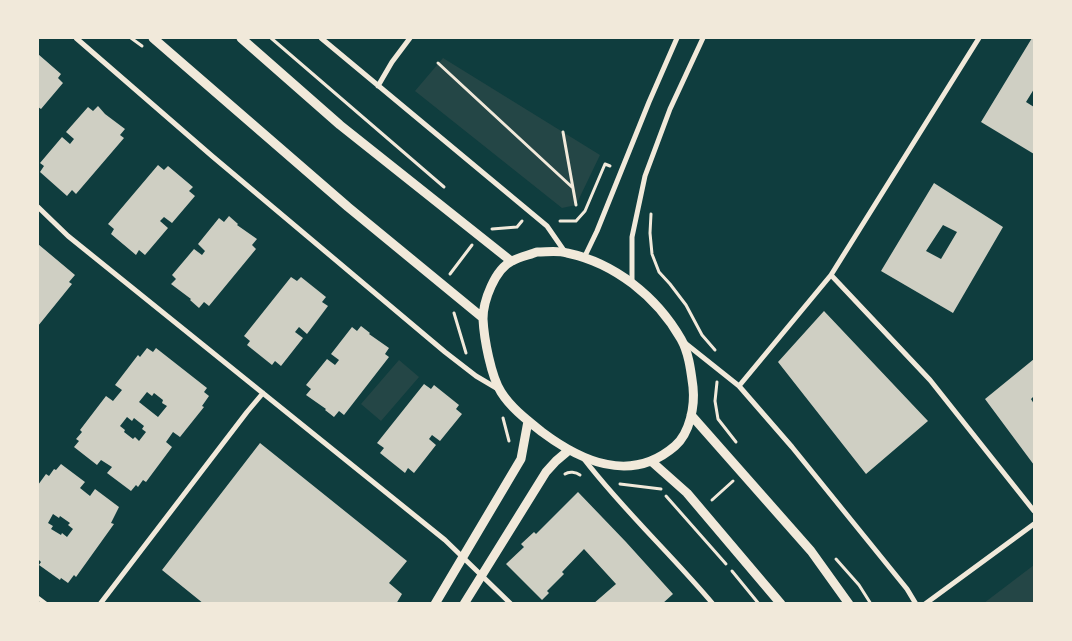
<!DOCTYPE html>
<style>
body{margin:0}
#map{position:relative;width:1072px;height:641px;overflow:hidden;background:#0f3d3e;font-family:Jost,sans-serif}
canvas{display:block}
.frame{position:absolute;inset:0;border:39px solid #f1e9da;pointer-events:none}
</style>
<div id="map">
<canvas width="1072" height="641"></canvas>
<div class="frame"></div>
</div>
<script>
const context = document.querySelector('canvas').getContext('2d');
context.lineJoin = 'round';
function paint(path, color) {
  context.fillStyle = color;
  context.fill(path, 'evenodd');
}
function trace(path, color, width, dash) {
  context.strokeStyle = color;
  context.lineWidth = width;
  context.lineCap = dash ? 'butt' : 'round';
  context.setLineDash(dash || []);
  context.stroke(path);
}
paint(new Path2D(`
 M443 58 600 155 576 205 562 208 415 91Z
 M399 360 419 377 381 421 361 404Z
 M1034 565V603H984Z`), '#244646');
paint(new Path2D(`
 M1032 38H1034V89L1026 102 1034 107V154L981 122Z
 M38 54 61 74 58 78 63 83 41 109 38 107Z
 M98 106 105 114 125 129 120 135 124 138 76 194 72 190 67 196 40 172 44 166 40 163 62 137 70 144 74 139 66 132 88 107 93 111Z
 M158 165 164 170 168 166 193 187 189 191 195 196 172 223 164 217 160 221 168 228 145 255 139 250 136 255 111 234 114 229 108 224Z
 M934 183 1003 227 953 313 881 271ZM943 225 957 232 941 259 926 251Z
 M229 216 238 224 237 225 257 239 252 245 256 249 209 306 204 302 199 308 190 300 191 299 171 284 176 279 172 275 194 249 202 255 205 251 198 244 219 218 224 222Z
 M38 244 75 275 69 282 72 284 38 326Z
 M291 277 297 281 301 277 326 297 322 302 328 306 307 334 299 327 295 332 303 338 281 366 275 361 272 365 247 345 250 341 244 336Z
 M824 311 928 421 866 474 778 362Z
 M361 326 370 333 369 334 389 348 385 354 389 357 344 415 339 411 334 417 325 410 326 409 306 395 311 389 306 385 327 359 335 365 339 360 331 354 352 327 357 331Z
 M147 348 153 352 156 348 207 388 204 392 209 396 202 406 204 407 180 437 173 432 166 442 172 447 146 482 143 480 138 487 136 485 131 491 107 473 112 467 101 460 97 465 74 447 79 441 76 439 82 432 80 430 106 396 113 401 122 390 115 385 138 355 140 357ZM147 392 152 396 154 393 163 400 162 403 167 406 158 417 139 402ZM127 417 132 421 134 418 144 426 142 429 146 432 139 441 135 437 133 439 124 432 125 430 120 426Z
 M1034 359V396L1031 399 1034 404V465L985 399Z
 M424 384 431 389 434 385 459 405 456 409 462 414 440 441 432 435 429 439 436 445 414 473 408 468 405 473 380 453 384 448 377 443Z
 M260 443 407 561 389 583 402 594 396 604H204L162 570Z
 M61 464 85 482 80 488 90 496 95 489 119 507 111 523 114 524 76 577 74 575 68 583 61 578 60 580 39 565 41 562 38 559V485L46 474 49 476 54 469 56 470ZM53 514 59 518 60 516 70 523 68 525 73 529 67 537 62 533 61 535 51 529 53 526 48 523Z
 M578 492 626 542 673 594 662 604H593L616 584 584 549 562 572 564 574 547 591 549 593 542 600 506 564 524 547 521 544 534 532 536 534Z`), '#cfcfc3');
trace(new Path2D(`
 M131 38 142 46
 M271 38 444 187
 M438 63 573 188
 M563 132 576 205
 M651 214 650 233 652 254 659 272 670 284 686 305 702 335 715 350
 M560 221H576L585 211 605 164 610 166
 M492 229 517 227 522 221
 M450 274 472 245
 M454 313 466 353
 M717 382 715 401 718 419 736 442
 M503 418 509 441
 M565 474C569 471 576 472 580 475
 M620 484 661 489
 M666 496 726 564
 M712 500 733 481
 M836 559 859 585 871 604
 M732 571 759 604`), '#f1e9da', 3);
trace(new Path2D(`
 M38 598 46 604`), '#f1e9da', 4.5);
trace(new Path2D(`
 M76 38 212 156 445 352 476 376 498 389
 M321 38 547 226 565 252
 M378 86 392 62 410 38
 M38 207 68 236 445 540 511 604
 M584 258 597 231 649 102 677 38
 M831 275 930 380 1034 511
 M632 283V237L645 176 670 109 703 38
 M685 343 739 386 792 447 907 589 916 604
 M739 386 831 275 979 38
 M584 459C623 510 671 554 713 604
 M100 604 247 412 263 393
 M925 604 1034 524`), '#f1e9da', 5);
trace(new Path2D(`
 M153 38 348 207 483 318
 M241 38 340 125 511 261
 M537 252C547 252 558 250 567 253 615 263 657 297 681 339 689 353 691 372 693 387 695 406 690 433 675 446 631 484 582 462 542 432 527 420 511 408 501 392 491 376 484 339 483 319 483 301 495 269 512 261 519 257 529 255 537 252Z
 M691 415 811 551 849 604
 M651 461 687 493 781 604
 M435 604 521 459 528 421
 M464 604 546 472 556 461 569 450`), '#f1e9da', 9);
</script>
